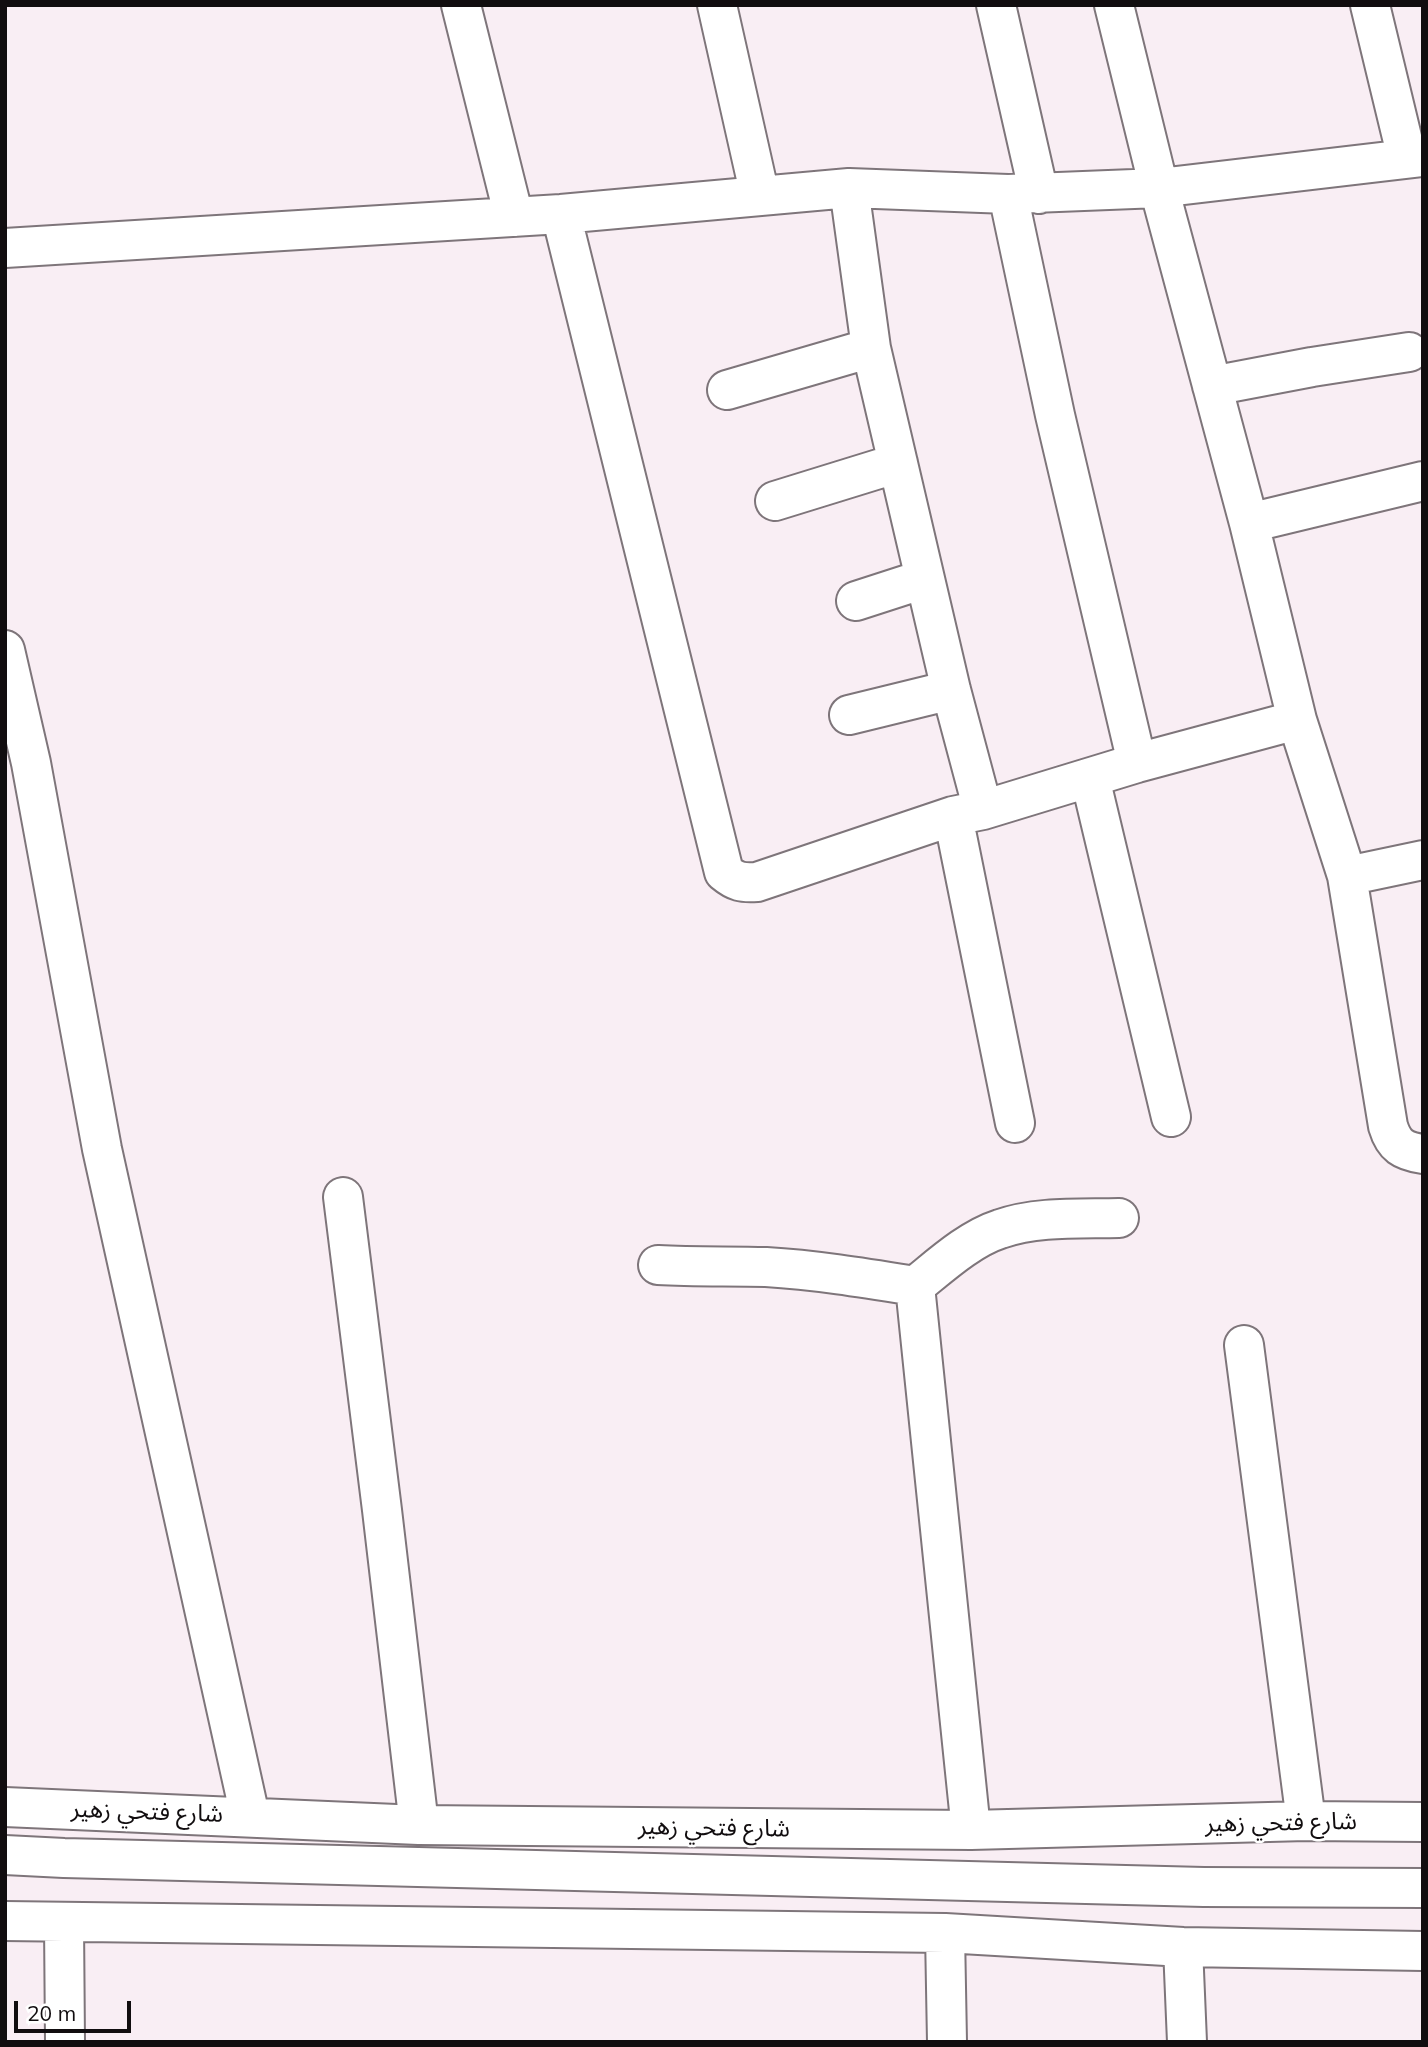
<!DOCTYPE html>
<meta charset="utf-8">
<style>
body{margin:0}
#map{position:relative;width:1428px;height:2047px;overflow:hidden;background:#f9eef4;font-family:Mulish,sans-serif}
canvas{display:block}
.frame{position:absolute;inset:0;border:7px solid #110d0f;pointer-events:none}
.scale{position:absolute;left:14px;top:2001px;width:117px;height:32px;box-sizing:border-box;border:4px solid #110d0f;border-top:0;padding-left:9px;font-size:21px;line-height:24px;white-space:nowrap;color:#110d0f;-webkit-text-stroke:5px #fff;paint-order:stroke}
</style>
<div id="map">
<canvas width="1428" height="2047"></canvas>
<div class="frame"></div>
<div class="scale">20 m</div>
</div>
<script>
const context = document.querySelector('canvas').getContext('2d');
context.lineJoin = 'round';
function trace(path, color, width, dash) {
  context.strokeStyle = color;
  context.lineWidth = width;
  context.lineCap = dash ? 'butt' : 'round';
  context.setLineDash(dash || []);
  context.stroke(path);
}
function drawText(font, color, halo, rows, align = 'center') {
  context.font = font + ' Mulish,"Noto Sans Arabic",sans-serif';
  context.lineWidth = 5;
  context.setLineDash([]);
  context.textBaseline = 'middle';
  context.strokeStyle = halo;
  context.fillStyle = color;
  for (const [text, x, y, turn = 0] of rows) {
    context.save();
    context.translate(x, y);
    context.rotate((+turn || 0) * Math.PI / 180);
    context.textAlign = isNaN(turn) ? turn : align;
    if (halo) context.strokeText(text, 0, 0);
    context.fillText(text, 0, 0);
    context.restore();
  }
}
const minor = new Path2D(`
 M461 5 514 217
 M717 5 760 196
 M996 5 1039 194
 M1114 5 1159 188 1249 523 1297 720 1347 876 1388 1126C1394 1146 1403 1151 1423 1154
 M1370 5 1407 158
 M849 188 871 348 951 690 983 810
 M1008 194 1055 415 1137 763
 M561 214 724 872C736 882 742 883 757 882L953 816 983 810 1137 763 1297 720
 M5 248 561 214 849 188 1008 194 1159 188 1423 157
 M1212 386 1312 367 1409 352
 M727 390 871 348
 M775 501 898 463
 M1249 523 1423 481
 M856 601 924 579
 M5 650 31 763 102 1149 250 1816
 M849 715 951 690
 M1090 778 1171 1117
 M953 816 1015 1123
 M1347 876 1423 860
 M343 1197 382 1510 419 1825
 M658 1265C694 1267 730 1266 766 1267 816 1270 865 1278 915 1286 940 1266 969 1239 1000 1229 1037 1216 1080 1219 1119 1218
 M915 1286 971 1830
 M1244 1345 1306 1821
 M5 1807 419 1825 971 1830 1306 1821 1423 1822
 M5 1855 64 1858 1204 1887 1423 1888
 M5 1921 945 1933 1183 1947 1423 1951
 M64 1923 65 2042
 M945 1933 947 2042
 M1183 1947 1187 2042`);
trace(minor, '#7e757a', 42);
trace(minor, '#fff', 38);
drawText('24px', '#110d0f', '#fff', [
 ["شارع فتحي زهير",147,1812,2],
 ["شارع فتحي زهير",1281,1823,-1],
 ["شارع فتحي زهير",714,1828,1]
]);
</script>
